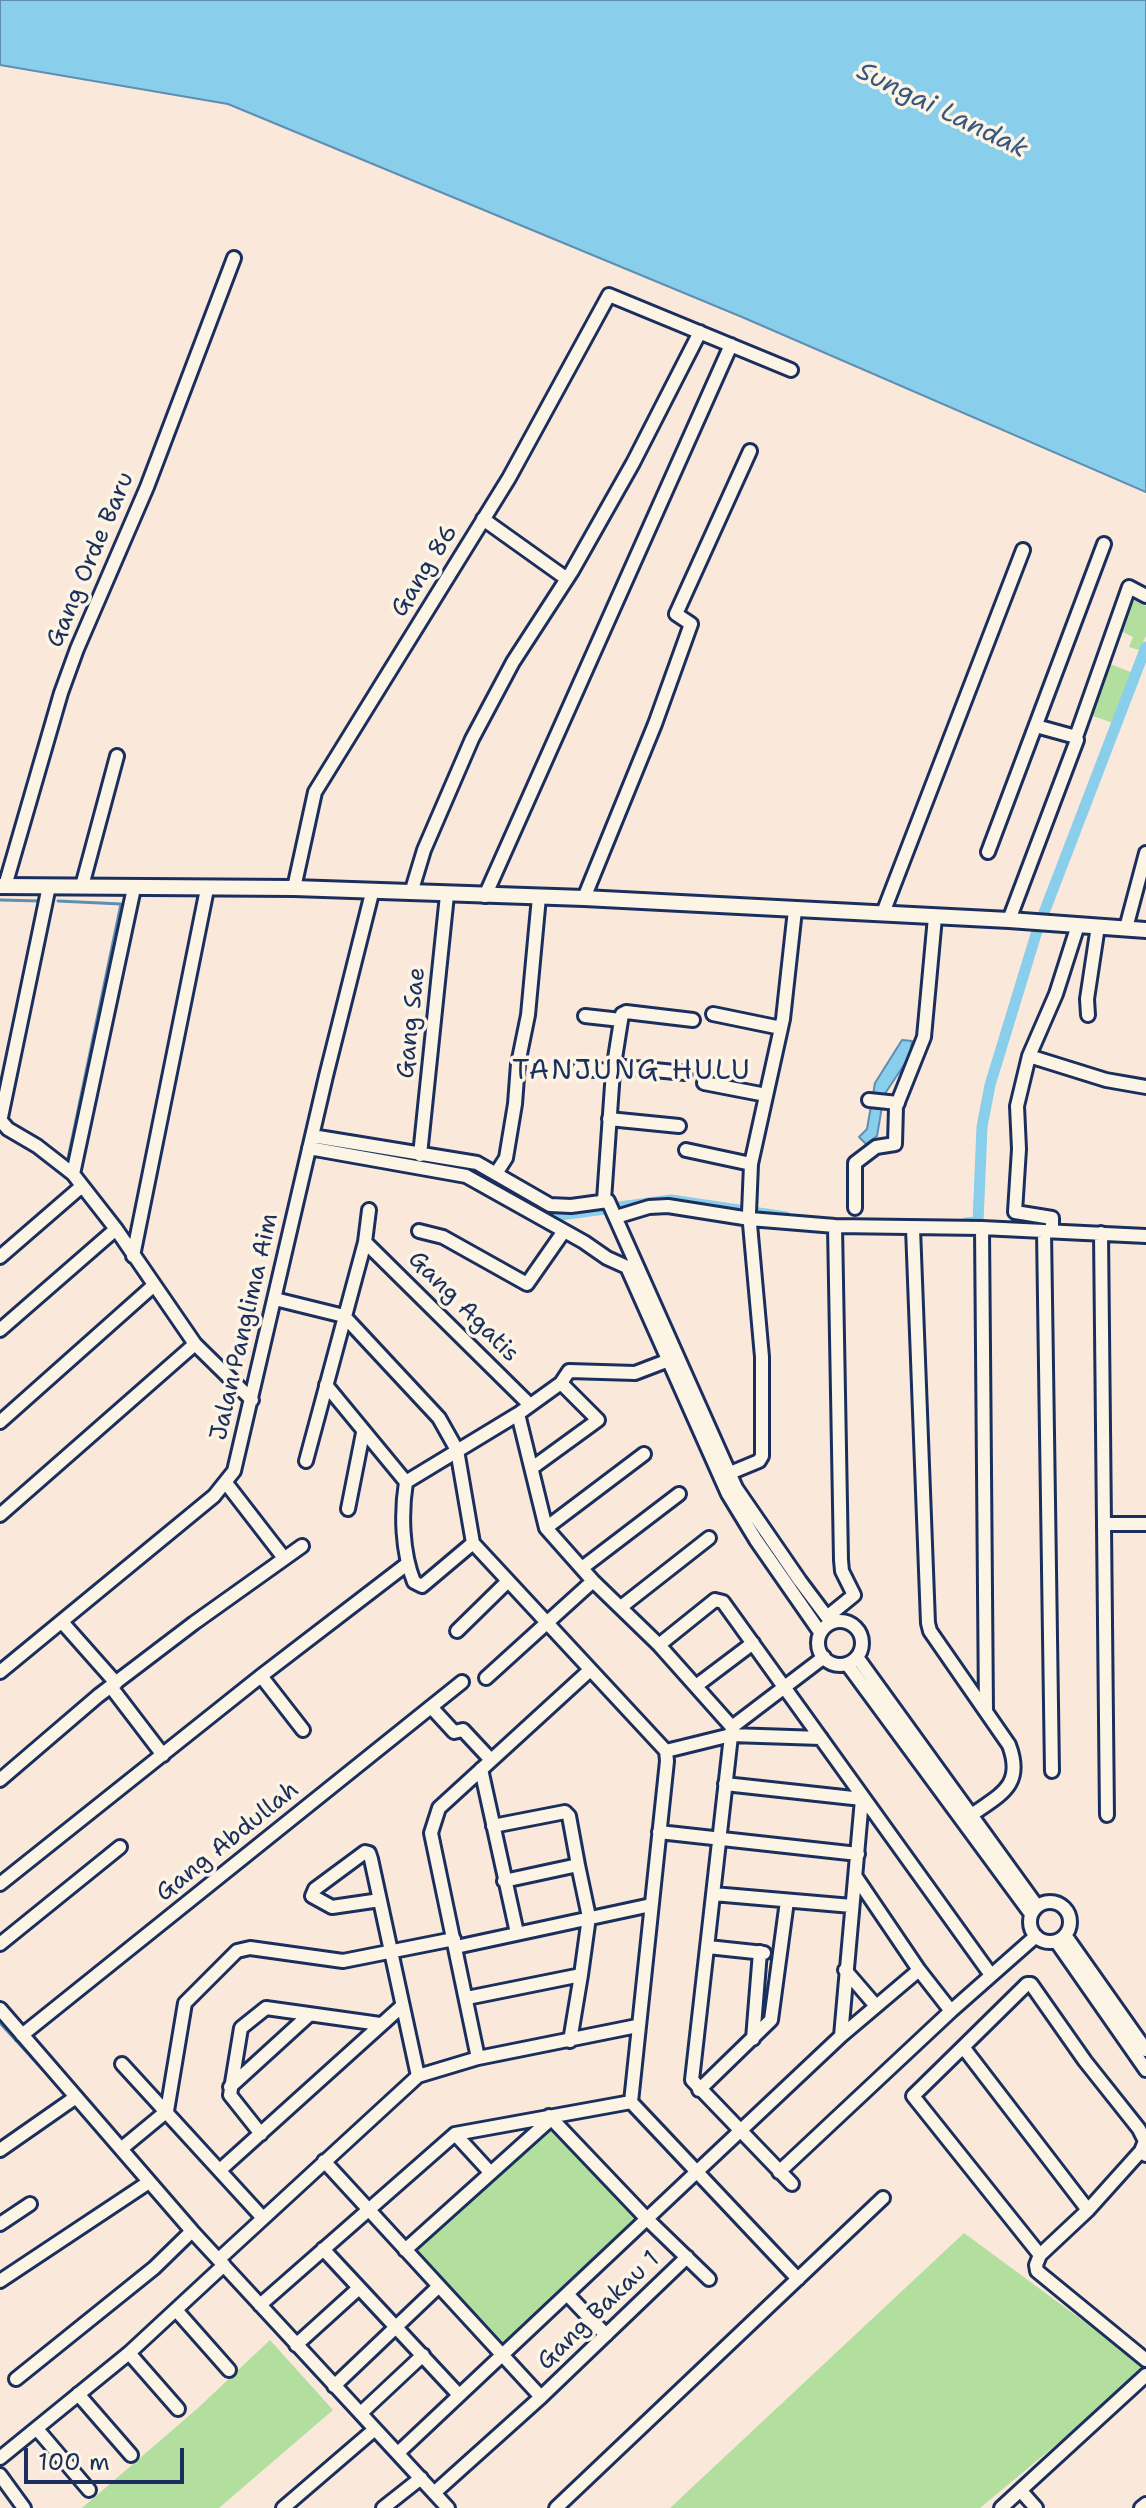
<!DOCTYPE html>
<style>
body{margin:0}
#map{position:relative;width:1146px;height:2508px;overflow:hidden;background:#fae9db;font-family:"Shantell Sans",sans-serif}
canvas{display:block}
.scale{position:absolute;left:24px;top:2448px;width:160px;height:36px;box-sizing:border-box;border:4px solid #1b2f5e;border-top:0;padding-left:10px;font-size:24px;line-height:28px;white-space:nowrap;color:#1b2f5e;-webkit-text-stroke:6px #fcf5e5;paint-order:stroke}
</style>
<div id="map">
<canvas width="1146" height="2508"></canvas>
<div class="scale">100 m</div>
</div>
<script>
const context = document.querySelector('canvas').getContext('2d');
context.lineJoin = 'round';
function paint(path, color) {
  context.fillStyle = color;
  context.fill(path, 'evenodd');
}
function trace(path, color, width, dash) {
  context.strokeStyle = color;
  context.lineWidth = width;
  context.lineCap = dash ? 'butt' : 'round';
  context.setLineDash(dash || []);
  context.stroke(path);
}
function drawText(font, color, halo, rows, align = 'center') {
  context.font = font + ' "Shantell Sans",sans-serif';
  context.lineWidth = 7;
  context.setLineDash([]);
  context.textBaseline = 'middle';
  context.strokeStyle = halo;
  context.fillStyle = color;
  for (const [text, x, y, turn = 0] of rows) {
    context.save();
    context.translate(x, y);
    context.rotate((+turn || 0) * Math.PI / 180);
    context.textAlign = isNaN(turn) ? turn : align;
    if (halo) context.strokeText(text, 0, 0);
    context.fillText(text, 0, 0);
    context.restore();
  }
}
paint(new Path2D(`
 M1131 599 1146 606V636L1139 650 1129 647 1133 637 1121 631Z
 M1108 663 1133 673 1113 723 1090 715Z
 M551 2124 641 2220 502 2348 411 2251Z
 M964 2233 1146 2367V2370L980 2508H670Z
 M270 2340 333 2410 219 2508H82L198 2408Z`), '#b2df9e');
const water = new Path2D(`
 M0 0H1146V492L742 317 228 104 0 65Z
 M902 1040 912 1041 910 1056 884 1095 877 1136 866 1144 859 1137 867 1129 875 1083Z`);
paint(water, '#89ceeb');
trace(water, '#5d8eb3', 2);
trace(new Path2D(`
 M0 900 41 901
 M58 901 121 904 67 1163
 M0 2023 65 2094
 M74 2105 138 2179
 M149 2192 182 2229
 M194 2242 213 2263
 M225 2276 363 2427
 M375 2440 412 2480
 M418 2485 435 2502`), '#5d8eb3', 3);
trace(new Path2D(`
 M453 1168 470 1171 553 1216 671 1200 786 1217
 M966 1223 978 1222 982 1127 990 1085 1037 931 1146 647`), '#89ceeb', 11);
const minor = new Path2D(`
 M483 519 567 579
 M1076 737 1129 587 1146 596
 M988 852 1104 544
 M5 886 61 693 77 649 147 487 234 258
 M82 886 117 756
 M294 888 315 792 509 478 609 295 791 370
 M411 893 424 850 472 739 513 662 572 571 633 463 700 332
 M485 896 731 345
 M584 898 655 724 691 624 676 614 750 451
 M883 913 1023 550
 M1009 920 1077 740 1076 737 1036 726
 M1126 928 1146 853
 M713 1014 781 1028
 M1088 1015 1087 999 1098 926
 M585 1016 621 1020
 M1029 1056 1106 1080 1146 1087
 M614 1066 685 1073
 M579 1069 613 1071
 M704 1083 766 1095
 M869 1100 898 1103
 M609 1119 679 1126
 M1 1121 8 1129 37 1146 73 1174 116 1229 195 1344 252 1400
 M0 1122 49 886
 M312 1136 477 1163 550 1205 571 1206 608 1201 736 1488 800 1581 827 1617 834 1621
 M309 1148 466 1176 584 1242 607 1258 627 1267 728 1494 756 1540 820 1632
 M686 1150 751 1164
 M420 1155 447 895
 M497 1172 506 1158 515 1104 518 1064 528 1015 539 897
 M73 1174 134 888
 M604 1200 613 1071 622 1014 626 1012 693 1020
 M855 1208V1163L876 1147 895 1144 896 1107 924 1037 935 917
 M616 1217 649 1207 668 1206 750 1219 835 1226 982 1228 1146 1236
 M913 1228 928 1623 930 1631 1009 1745C1024 1785 1001 1794 973 1814
 M982 1228 986 1710
 M419 1231 443 1237 527 1284 564 1231
 M1044 1231 1052 1771
 M1052 1231V1218L1015 1212 1019 1149 1017 1106 1029 1056 1056 994 1078 925
 M1101 1233 1107 1815
 M365 1242 530 1405
 M133 1256 207 889
 M0 1257 82 1186
 M275 1299 344 1316 439 1418 457 1450 473 1543 666 1751 667 1761 631 2102 798 2279
 M0 1330 116 1229
 M326 1385 406 1482C401 1513 402 1552 414 1582L422 1586 473 1543
 M518 1414 546 1528 593 1581 659 1645 732 1727 692 2080 792 2184
 M0 1422 153 1286
 M306 1461 365 1242 369 1210
 M532 1468 598 1420 561 1383
 M730 1473 759 1461 762 1456V1357L749 1213 751 1164 783 1019 795 910
 M406 1482 518 1414 561 1383 569 1371 635 1373 669 1360
 M226 1483 284 1558
 M348 1509 363 1433
 M0 1515 195 1344
 M1104 1524H1146
 M546 1528 644 1454
 M582 1568 679 1494
 M621 1607 709 1538
 M827 1617 854 1595 842 1571 841 1560 835 1226
 M818 1643a22 22 0 1 1 44 0a22 22 0 1 1-44 0Z
 M62 1622 116 1683
 M457 1631 508 1581
 M659 1645 715 1600 723 1602 991 1975
 M857 1657 1037 1906
 M847 1664 1031 1914
 M0 1672 214 1496 234 1471 326 1076 372 893
 M261 1676 303 1730
 M486 1678 593 1581
 M696 1686 753 1643
 M111 1687 163 1755
 M431 1707 454 1732 463 1730 491 1760
 M732 1727 824 1657
 M666 1751 731 1735 821 1738
 M481 1769 517 1933
 M0 1780 98 1696 194 1623 302 1546
 M725 1784 862 1799 841 2036
 M493 1826 565 1812 569 1816 578 1865
 M659 1832 858 1854
 M504 1881 578 1865 589 1917 581 1975
 M0 1884 261 1676 407 1564
 M713 1894 852 1906
 M380 1900 332 1907 312 1896 315 1889 365 1852 369 1853 371 1859 418 2076
 M1030 1922a20 20 0 1 1 40 0a20 20 0 1 1-40 0Z
 M1065 1935 1146 2050
 M1056 1941 1146 2070
 M0 1944 120 1847
 M456 1947 651 1905
 M708 1947 764 1953
 M845 1970 876 2006
 M467 1998 581 1975 570 2041
 M0 2009 192 2231 448 2508
 M951 2011 1036 1936
 M22 2035 462 1682
 M753 2039 760 1952
 M963 2047 1027 1984H1031L1085 2061 1139 2129 1145 2141 1141 2151 1146 2155
 M478 2058 431 1833 439 1808 590 1670
 M122 2064 262 2217
 M230 2087 309 2015
 M699 2090 771 2020 787 1901
 M549 2116 647 2219 709 2279
 M261 2134 230 2095 241 2028 266 2008 380 2024
 M455 2134 488 2170V2175
 M121 2149 167 2111 185 2003 237 1951 250 1948 343 1961 454 1939
 M0 2150 76 2097
 M1141 2151 1088 2210 1040 2255 1036 2265 1037 2271 1146 2360
 M324 2161 541 2397
 M220 2170 402 2006
 M779 2172 951 2011 919 1970 856 1877
 M0 2224 30 2204
 M323 2249 459 2395
 M405 2250 552 2118
 M1040 2255 913 2096 963 2047 1088 2210
 M219 2259 418 2076 478 2058 637 2026
 M0 2281 149 2182
 M567 2294 606 2335
 M260 2305 455 2134 631 2102
 M176 2310 229 2370
 M296 2345 359 2288
 M129 2353 178 2409
 M16 2379 154 2268 192 2231
 M334 2386 439 2286
 M78 2394 131 2455
 M361 2413 423 2355
 M37 2429 89 2490
 M398 2453 841 2036 919 1970
 M0 2458 129 2353 224 2265
 M0 2475 24 2508
 M1021 2491 1036 2508
 M434 2493 541 2397 687 2257
 M283 2508 375 2429
 M383 2508 421 2478
 M556 2508 883 2198
 M1001 2508 1146 2375
 M1141 2508 1146 2504`);
const major = new Path2D(`
 M0 886 294 888 584 898 1009 920 1146 930`);
trace(minor, '#1b2f5e', 18);
trace(major, '#1b2f5e', 20);
trace(minor, '#fcf5e5', 12);
trace(major, '#fcf5e5', 14);
drawText('24px', '#1b2f5e', '#fcf5e5', [
 ["Gang Orde Baru",91,560,-67],
 ["Gang 86",425,571,-58],
 ["Gang Sae",412,1023,-84],
 ["Gang Agatis",463,1307,45],
 ["Jalan Panglima Aim",245,1327,-77],
 ["Gang Abdullah",228,1842,-39],
 ["Gang Bakau 1",599,2311,-44]
]);
drawText('italic 26px', '#365781', '#fcf5e5', [
 ["Sungai Landak",942,111,26]
]);
context.letterSpacing = '2px';
drawText('28px', '#1b2f5e', '#fcf5e5', [
 ["TANJUNG HULU",632,1072]
]);
context.letterSpacing = '0px';
</script>
